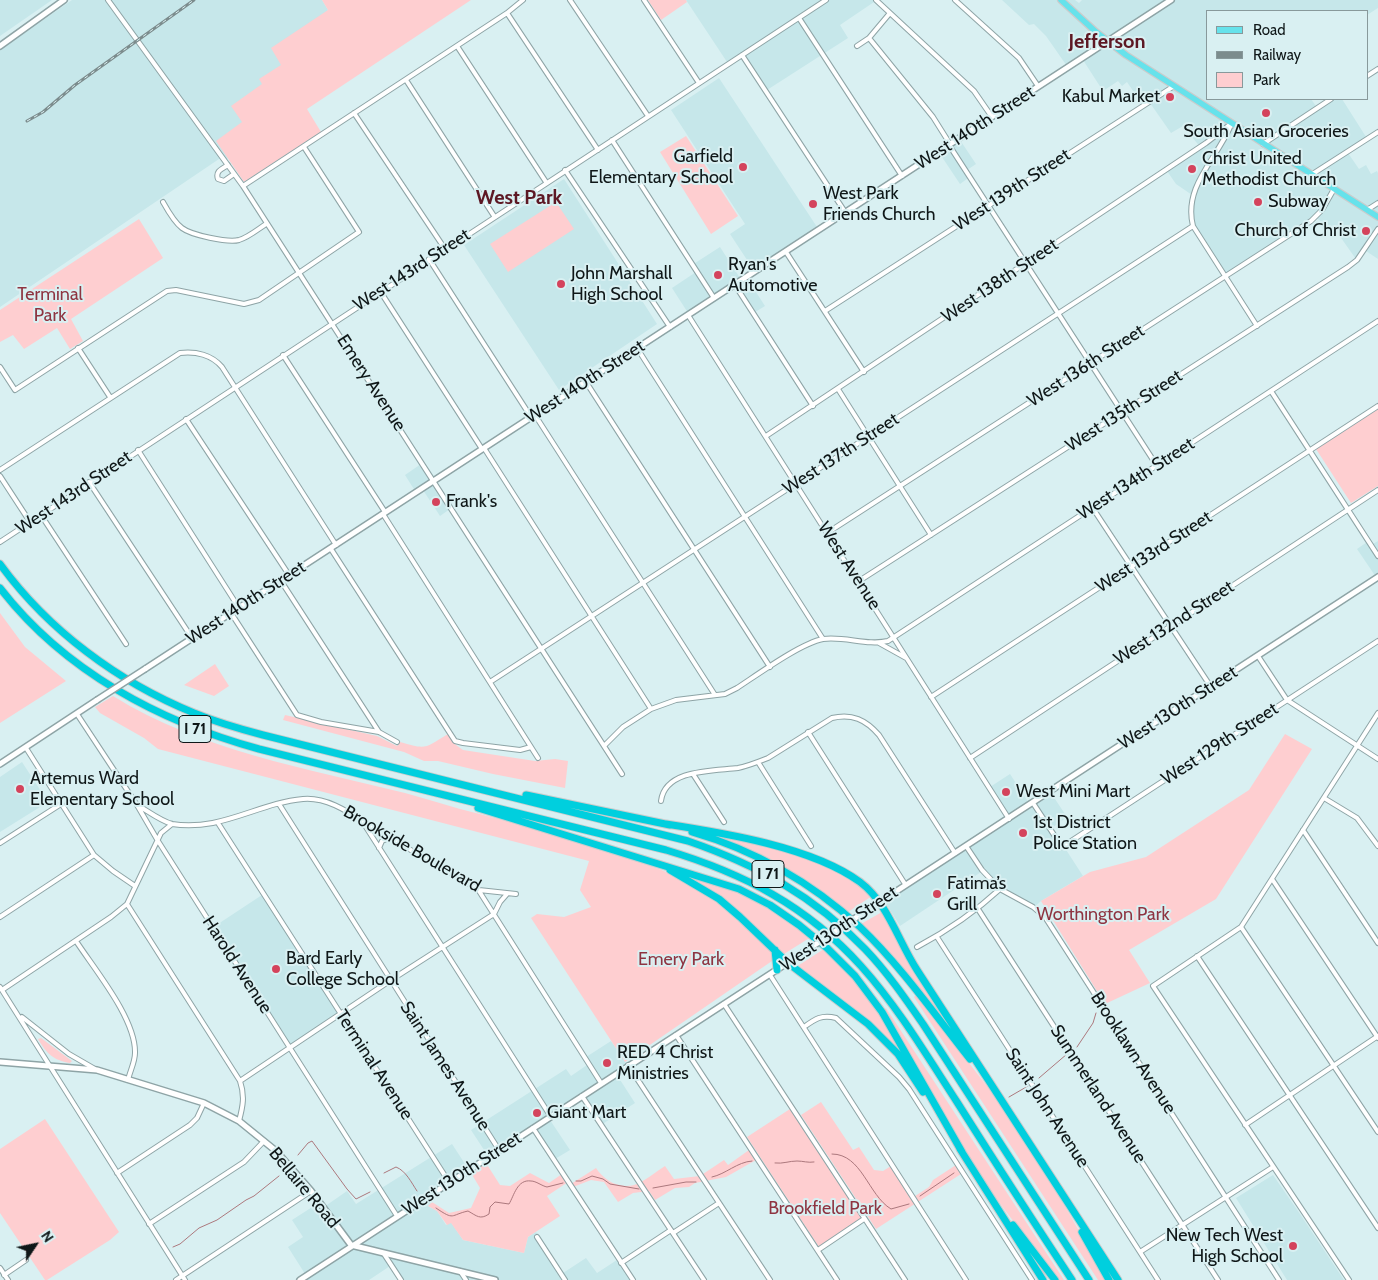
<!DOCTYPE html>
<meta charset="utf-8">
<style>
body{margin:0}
#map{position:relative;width:1378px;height:1280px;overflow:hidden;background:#d9f0f2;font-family:Cabin,sans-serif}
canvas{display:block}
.legend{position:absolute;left:1206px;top:10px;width:162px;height:90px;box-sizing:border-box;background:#d9f0f2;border:1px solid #88999b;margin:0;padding:6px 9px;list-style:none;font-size:15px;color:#0f1718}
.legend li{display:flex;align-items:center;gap:10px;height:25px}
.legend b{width:25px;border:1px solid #88999b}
.north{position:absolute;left:10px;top:1220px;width:50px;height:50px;-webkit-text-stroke:4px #d9f0f2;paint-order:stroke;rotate:56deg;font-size:14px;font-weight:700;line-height:20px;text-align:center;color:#0f1718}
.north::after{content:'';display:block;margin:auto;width:18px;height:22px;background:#0f1718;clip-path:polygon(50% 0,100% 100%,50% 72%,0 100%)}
</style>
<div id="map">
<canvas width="1378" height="1280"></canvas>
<ul class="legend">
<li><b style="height:6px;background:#66e2eb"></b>Road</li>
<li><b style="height:6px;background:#7c8c8d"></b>Railway</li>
<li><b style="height:14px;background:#feced0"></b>Park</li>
</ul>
<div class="north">N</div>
</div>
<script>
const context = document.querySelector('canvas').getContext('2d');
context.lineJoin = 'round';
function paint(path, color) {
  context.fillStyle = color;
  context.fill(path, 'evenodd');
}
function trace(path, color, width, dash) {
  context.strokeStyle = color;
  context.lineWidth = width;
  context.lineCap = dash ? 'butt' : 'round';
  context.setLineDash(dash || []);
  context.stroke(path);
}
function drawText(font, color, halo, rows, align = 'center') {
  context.font = font + ' Cabin,sans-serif';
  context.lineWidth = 4;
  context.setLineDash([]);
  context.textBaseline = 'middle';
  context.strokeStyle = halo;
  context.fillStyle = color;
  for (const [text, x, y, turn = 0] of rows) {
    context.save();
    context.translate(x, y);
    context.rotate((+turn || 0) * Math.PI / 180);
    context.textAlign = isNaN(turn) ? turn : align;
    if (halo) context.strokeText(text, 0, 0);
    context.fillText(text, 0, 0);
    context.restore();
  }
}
paint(new Path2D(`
 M0 0H52L0 36Z
 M72 0H322L328 10 306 109 227 159H219L0 307V50Z
 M686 0H877L840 25 848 38 767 90 744 55 729 65Z
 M1002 0H1075L1079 3 1082 0H1378V8L1367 15V11H1207V99H1311L1318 109 1335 99H1342L1368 140 1348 153 1359 169 1366 165 1371 174 1377 171 1378 173V259L1366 251 1358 262 1339 235 1314 216 1226 274 1195 226 1192 216 1195 197 1176 184 1167 171 1201 148 1183 126 1171 133 1150 103 1144 107 1127 82 1122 86 1118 81 1103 91 1083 60 1069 69 1046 36 1034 24 1029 25Z
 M719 78 817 227 753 269 730 234 745 224 671 110Z
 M960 140 976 164 967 170 971 176 960 184 940 154Z
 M564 179 657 324 559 390 464 245Z
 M720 247 740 278 745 275 765 306 752 314 734 287 690 316 672 288 696 272 692 265Z
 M421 464 450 509 440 516 423 490 417 494 405 475Z
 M1370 540 1373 544 1378 541V580L1357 549Z
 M22 762 48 802 0 832V777Z
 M1010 774 1031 806 1051 793 1067 817 1052 828 1083 876 1041 901 1032 909 997 889 981 872 900 926 882 897 1009 817 990 787Z
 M262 895 338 1013 291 1045 215 926Z
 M611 1041 627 1064 615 1072 635 1103 601 1125 582 1099 550 1120 570 1150 555 1159 534 1126 488 1156 471 1130 566 1069 571 1076 587 1065 583 1059Z
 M452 1144 471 1173 430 1199 432 1202 428 1206 437 1211 446 1225 451 1222 463 1240 524 1253 528 1237 536 1232 563 1273 586 1258 597 1273 620 1258 634 1280H399L390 1266 369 1280H304L307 1277 288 1247 303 1237 292 1220 320 1202 324 1207 347 1191 356 1204Z
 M1273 1175 1298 1211 1344 1280H1287L1236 1198Z`), '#c6e7ea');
paint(new Path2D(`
 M322 0H471L307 109 321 132 244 182 216 141 242 122 231 106 262 84 259 79 281 65 271 48 328 10Z
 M648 0H686L687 2 661 20Z
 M686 136 738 216 711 234 660 152Z
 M556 202 574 229 508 272 490 244Z
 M139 219 163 258 71 319 83 341 70 349 57 328 24 349 13 335 0 342V310Z
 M1378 409V486L1351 503 1316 449Z
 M0 613 25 647 66 681 0 723Z
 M215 664 229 686 214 696 184 685Z
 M113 696C202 751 305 768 405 793 424 798 442 804 460 809 523 825 587 843 648 865L664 871 715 901 771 950 773 956 772 961 625 1062 531 918 537 914 564 917 591 907 580 890 589 861 158 749 144 738 100 713 95 707Z
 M285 715 377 736 397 746 400 742C427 750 425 748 448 734L456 745 463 750 535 761 555 759 568 761 565 788 493 774 438 761H424L404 752 283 720Z
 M1285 734 1312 749 1216 899 1129 950 1150 983 1105 1004 1041 901 1090 872 1146 857 1249 790Z
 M718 836C764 846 815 854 854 881 860 885 866 891 872 896L848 912C807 878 767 855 718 836Z
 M695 877 727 887 774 911 811 937 784 954 727 901 693 879Z
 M882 912 911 969 954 1030 952 1031 891 955 861 924Z
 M824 949 857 983 880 1015 914 1075 894 1045 868 1021 801 970 799 965Z
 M916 995 990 1090 1062 1201 1107 1280H1098L914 997Z
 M886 1008 1064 1280H1059C1039 1252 1016 1226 996 1198 954 1138 920 1073 884 1010Z
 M41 1038 72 1061 70 1063C53 1060 47 1054 38 1039Z
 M821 1102 853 1150 859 1147 874 1170 883 1171 891 1166 912 1198 929 1187 933 1180 956 1165 961 1174 876 1229 801 1115Z
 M790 1109 862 1218 819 1247 747 1137Z
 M45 1119 119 1232 110 1240 47 1280H45L0 1213V1149Z
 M749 1150 756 1160 726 1177 695 1183 689 1187 675 1188 655 1200 649 1191 633 1193 618 1202 604 1182 591 1180 573 1187 571 1184 596 1168C604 1180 618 1189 634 1185 642 1183 657 1171 665 1166L674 1179 700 1176 724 1160 728 1165Z
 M486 1163 500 1185 510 1186 530 1173 549 1183 562 1174 568 1182 547 1196 560 1216 528 1237 524 1253 463 1240 451 1223 447 1225 437 1211 428 1206 432 1202 449 1213 471 1208 480 1188 471 1173Z`), '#feced0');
trace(new Path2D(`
 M1077 1047 1093 1023 1096 1013
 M1039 1078 1067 1054
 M1009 1097 1028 1086
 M832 1154C862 1154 868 1195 891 1209L909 1204
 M298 1155 308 1143 312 1141 347 1189 356 1199 370 1192
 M775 1163C783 1164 789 1161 797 1161 803 1161 808 1163 814 1162
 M384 1173 396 1167C406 1171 411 1182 417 1191
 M712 1177C726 1174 737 1162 752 1161
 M576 1181H581L592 1176 603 1179 610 1184 639 1189
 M653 1188 686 1182H696
 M920 1196 954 1173
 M436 1208C455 1221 450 1215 468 1211 477 1216 480 1220 489 1214L490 1207 495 1202 509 1204C514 1196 517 1179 531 1181 536 1181 542 1186 547 1187L563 1183
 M173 1247 180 1244 199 1228 217 1220 246 1200 254 1196 279 1176`), '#ac787d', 1);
const street = new Path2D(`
 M108 0 243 186 622 774
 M570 0 648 116
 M644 0 699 83
 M876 0 974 91 992 117
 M955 0 1019 58 1038 86
 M507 13 598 150
 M799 18 902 176
 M869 38 933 117 950 144
 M457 46 546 182
 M857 46 869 38 890 13
 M742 55 845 212
 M1367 76 1378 69
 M406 80 494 216
 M354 113 445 249
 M1231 125C1217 159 1183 186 1193 226L1257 326
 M612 140 714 298
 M1263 144 1331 99
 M949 145 1157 466
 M228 165C222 169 215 171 218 179L224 181 234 174
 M565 170 670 327
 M1311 175 1378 132
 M243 186 507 13 523 0
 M163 202C168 211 174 222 182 228 191 235 228 243 239 240 249 237 258 229 266 224
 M1367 210 1378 203
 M786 252 864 372
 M429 259 531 417
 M735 285 813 406
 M380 291 482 449
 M825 311 1174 86
 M688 315 1009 819
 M78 348 110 397
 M637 348 823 639
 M283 355 385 512
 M0 367 15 390 167 291 176 290 244 304 259 300 359 232 304 147
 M586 382 770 667
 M838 389 931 535
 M1271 391 1378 556
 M535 415 715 695
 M186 419 289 575
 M766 436 1206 143 1232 123
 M484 448 651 709
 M138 450 239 608
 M0 470 180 353C196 351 212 355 222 367L336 545
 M0 476 30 522
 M89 482 192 638
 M1092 507 1211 687
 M383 514 538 758
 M41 515 126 644
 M827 533 1311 221 1322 210 1334 189
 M0 542 826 0
 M331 549 455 741 463 743 520 750 531 747
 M281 581 379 732
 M859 581 1348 267 1357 260 1378 229
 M231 613 297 715 321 722 379 732 397 742
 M879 643 906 658
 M1258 656 1287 700 1378 759
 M490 682 1193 226
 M931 697 1378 406
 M77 714 137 805 158 841 397 1216
 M808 732 905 884
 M604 746 623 727 651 709 676 700 725 694 737 688C757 675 801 643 823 639 845 636 867 646 888 641L1378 321
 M26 748 94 855 113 871 135 886
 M970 758 1378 490
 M758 762 811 846
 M693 774 724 822
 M1324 798 1357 818 1378 846
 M661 801C665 769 713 771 738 768 748 766 758 762 768 758L832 718C852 713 866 720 879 735L955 853
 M1033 803 1062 847 1378 641
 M279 804 499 1150
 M139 806C149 812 161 821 172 824 220 832 258 803 303 799 325 797 346 810 363 822L479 890 516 894
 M218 823 449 1182
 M364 824 551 1117
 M1303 830 1378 943
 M0 843 61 804
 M966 846 982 870 1000 889 1033 907 1045 917 1279 1280
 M379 848 382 841 389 838
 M1272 879 1378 1038
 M479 891 601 1083
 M127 904 240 1081C245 1096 243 1106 239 1121
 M978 909 1218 1280
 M0 917 94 855
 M1241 927 1378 1132
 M937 937 1158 1280
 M76 941C95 970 136 1019 135 1053 135 1062 130 1071 128 1080
 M917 947C947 931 975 912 1000 889
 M1197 956 1378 1228
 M770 975 966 1280
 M0 987 185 1280
 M2 990 111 917 127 904 161 833 172 824
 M724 1004 905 1280
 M22 1017 69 1054 95 1069
 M804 1027C815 1019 822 1014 836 1018L899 1077 909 1089 1032 1280
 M676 1035 837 1280
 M628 1065 770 1280
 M240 1081 391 980 494 914 500 902 507 894
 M582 1096 704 1280
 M1245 1125 1378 1036
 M533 1128 633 1280
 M117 1173 190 1125 197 1118 204 1103
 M149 1224 244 1162 264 1141
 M673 1233 719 1203
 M537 1237 565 1280
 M818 1250 864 1219
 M1140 1252 1273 1167
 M384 1254 401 1280
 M621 1263 671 1230
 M0 1268 8 1280
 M460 1271 466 1280
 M4 1275 26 1260
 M176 1280 311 1191
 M1349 1280 1153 986 1241 927 1378 713`);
const secondary = new Path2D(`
 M0 46 64 0
 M145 669 1171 0
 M0 764 97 700
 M866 911 1378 577
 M0 1062 97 1070 204 1103 239 1121 276 1151 311 1191 351 1245 495 1280
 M300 1280 804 952`);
const primary = new Path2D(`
 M1061 0 1096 32 1126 55 1378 217`);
const highway = new Path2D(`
 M0 564C48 630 118 682 194 713 216 722 240 729 263 735L688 841C757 865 814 896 865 949 887 972 905 998 923 1024L1089 1280
 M0 588C64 671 160 722 259 749L666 850C743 873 807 906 861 966 898 1007 927 1056 957 1102 995 1162 1033 1221 1072 1280
 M526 795 670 825
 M478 808 739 889 770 905 799 925 827 948 855 976 882 1012 962 1152
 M666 824C724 833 812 847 860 882 888 903 898 941 917 970 984 1073 1051 1176 1118 1280
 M692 832C754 850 812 883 860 927 901 966 935 1015 970 1059
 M670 870 719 899 740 917 788 963 868 1024 898 1054 923 1092
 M775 950 777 970
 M960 1149 1043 1280
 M1013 1225 1055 1280
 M1082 1232 1109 1280`);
trace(street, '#8ea4a6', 6);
trace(secondary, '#8ea4a6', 8);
trace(primary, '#cacccc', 8);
trace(highway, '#cacccc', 9);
trace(street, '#fff', 4);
trace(secondary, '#fff', 5);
trace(primary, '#66e2eb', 5.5);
trace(highway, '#00cfde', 7);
const rail = new Path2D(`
 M27 121 43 112 75 85 194 0`);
trace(rail, '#7c8c8d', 3);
trace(rail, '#d9f0f2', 1, [4]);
const secondaryBridge = new Path2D(`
 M97 700 145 669
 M804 952 866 911`);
trace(secondaryBridge, '#8ea4a6', 8, []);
trace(secondaryBridge, '#fff', 5);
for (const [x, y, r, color] of [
 [1170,97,5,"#d4435c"],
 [1266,113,5,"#d4435c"],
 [743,167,5,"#d4435c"],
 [1192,169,5,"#d4435c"],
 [1258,202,5,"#d4435c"],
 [813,204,5,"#d4435c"],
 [1366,231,5,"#d4435c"],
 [718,275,5,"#d4435c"],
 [561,284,5,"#d4435c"],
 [436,502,5,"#d4435c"],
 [20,789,5,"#d4435c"],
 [1006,792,5,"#d4435c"],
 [1023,833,5,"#d4435c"],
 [937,894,5,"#d4435c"],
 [276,969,5,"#d4435c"],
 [607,1063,5,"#d4435c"],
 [537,1113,5,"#d4435c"],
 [1293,1246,5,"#d4435c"]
]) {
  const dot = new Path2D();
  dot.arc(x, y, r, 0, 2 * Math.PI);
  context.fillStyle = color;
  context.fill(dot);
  trace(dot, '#d9f0f2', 2);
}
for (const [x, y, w] of [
 [195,729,32],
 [768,874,32]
]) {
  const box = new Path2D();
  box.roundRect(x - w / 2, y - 13.5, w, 27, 4);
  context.fillStyle = '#d9f0f2';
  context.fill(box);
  trace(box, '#0f1718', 1);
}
drawText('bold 16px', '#0f1718', null, [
 ["I 71",195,729],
 ["I 71",768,874]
]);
drawText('18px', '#0f1718', '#d9f0f2', [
 ["Kabul Market",1160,97,"right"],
 ["South Asian Groceries",1266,132,"center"],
 ["Garfield",733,157,"right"],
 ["Elementary School",733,178,"right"],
 ["Christ United",1202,159],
 ["Methodist Church",1202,180],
 ["West Park",823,194],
 ["Friends Church",823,215],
 ["Subway",1268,202],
 ["Church of Christ",1356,231,"right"],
 ["Ryan's",728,265],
 ["Automotive",728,286],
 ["John Marshall",571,274],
 ["High School",571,295],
 ["Frank's",446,502],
 ["Artemus Ward",30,779],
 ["Elementary School",30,800],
 ["West Mini Mart",1016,792],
 ["1st District",1033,823],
 ["Police Station",1033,844],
 ["Fatima’s",947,884],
 ["Grill",947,905],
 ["Bard Early",286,959],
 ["College School",286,980],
 ["RED 4 Christ",617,1053],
 ["Ministries",617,1074],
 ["Giant Mart",547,1113],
 ["New Tech West",1283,1236,"right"],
 ["High School",1283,1257,"right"]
], 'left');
drawText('18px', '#0f1718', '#d9f0f2', [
 ["West 140th Street",975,128,-33],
 ["West 139th Street",1012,190,-33],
 ["West 143rd Street",412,270,-33],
 ["West 138th Street",1000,281,-34],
 ["West 136th Street",1086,366,-33],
 ["West 140th Street",585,382,-33],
 ["Emery Avenue",371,383,57],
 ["West 135th Street",1124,411,-33],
 ["West 137th Street",841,454,-33],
 ["West 134th Street",1136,479,-33],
 ["West 143rd Street",74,493,-34],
 ["West 133rd Street",1154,552,-33],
 ["West Avenue",849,566,57],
 ["West 140th Street",246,603,-33],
 ["West 132nd Street",1174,623,-33],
 ["West 130th Street",1178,708,-33],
 ["West 129th Street",1220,744,-33],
 ["Brookside Boulevard",412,849,30],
 ["West 130th Street",839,929,-34],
 ["Harold Avenue",237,965,57],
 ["Brooklawn Avenue",1133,1053,57],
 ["Terminal Avenue",374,1065,57],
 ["Saint James Avenue",445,1066,57],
 ["Summerland Avenue",1098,1094,57],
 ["Saint John Avenue",1047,1108,57],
 ["West 130th Street",462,1174,-33],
 ["Bellaire Road",304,1188,50]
]);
drawText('18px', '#8e3441', '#d9f0f2', [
 ["Terminal",50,295],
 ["Park",50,316],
 ["Worthington Park",1103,915],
 ["Emery Park",681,960],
 ["Brookfield Park",825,1209]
]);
drawText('bold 20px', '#5d1824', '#d9f0f2', [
 ["Jefferson",1107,42],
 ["West Park",519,198]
]);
</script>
